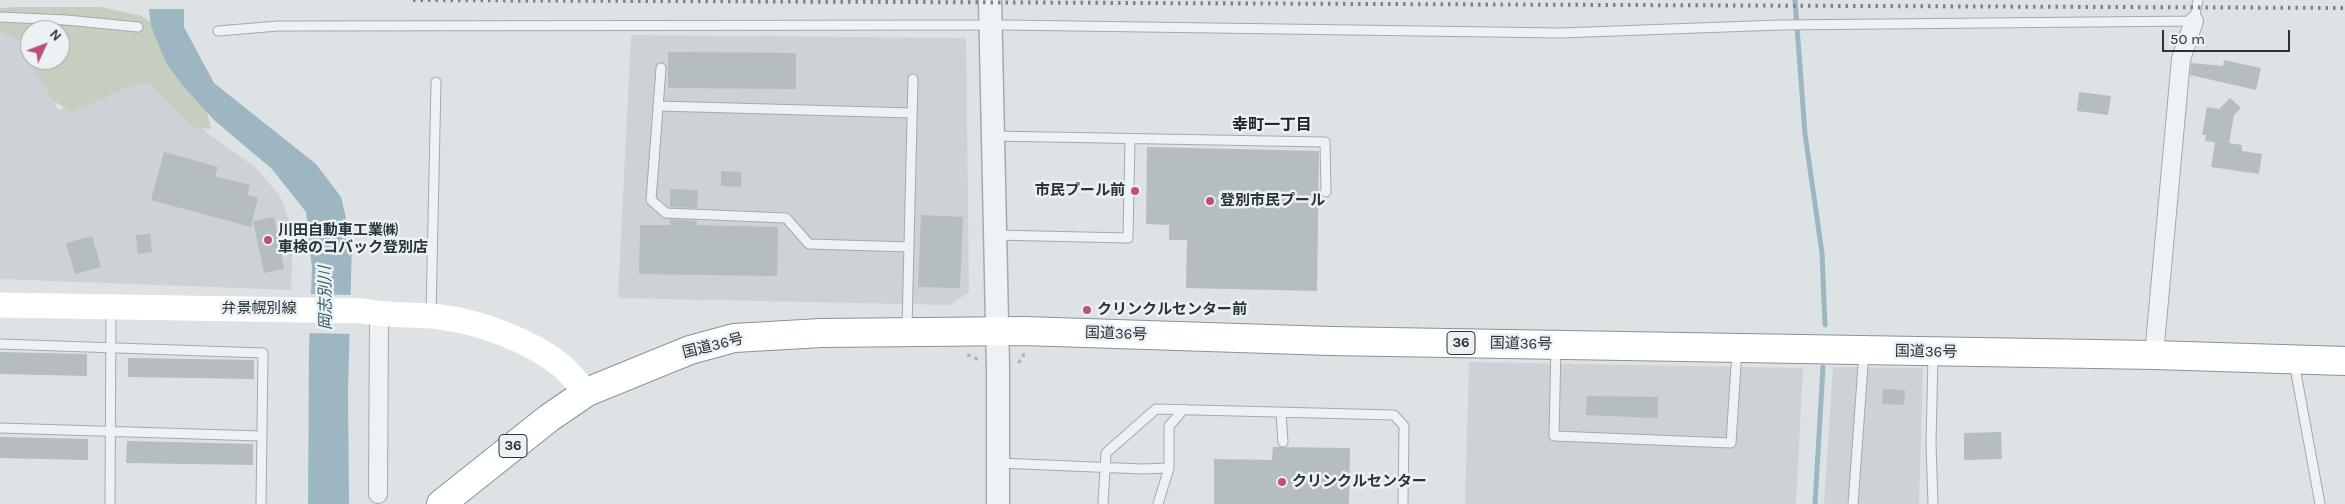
<!DOCTYPE html>
<meta charset="utf-8">
<style>
body{margin:0}
#map{position:relative;width:2345px;height:504px;overflow:hidden;background:#dde2e5;font-family:Karla,sans-serif}
canvas{display:block}
.north{position:absolute;left:20px;top:20px;width:50px;height:50px;box-sizing:border-box;background:#ecf1f3;border:1px solid #9ea5a9;border-radius:50%;rotate:47deg;font-size:14px;font-weight:700;line-height:20px;text-align:center;color:#29333a}
.north::after{content:'';display:block;margin:auto;width:18px;height:22px;background:#bd4f7a;clip-path:polygon(50% 0,100% 100%,50% 72%,0 100%)}
.scale{position:absolute;left:2162px;top:30px;width:128px;height:22px;box-sizing:border-box;border:2px solid #29333a;border-top:0;padding-left:6px;font-size:15px;line-height:18px;white-space:nowrap;color:#29333a;-webkit-text-stroke:4px #ecf1f3;paint-order:stroke}
</style>
<div id="map">
<canvas width="2345" height="504"></canvas>
<div class="north">N</div>
<div class="scale">50 m</div>
</div>
<script>
const context = document.querySelector('canvas').getContext('2d');
context.lineJoin = 'round';
function paint(path, color) {
  context.fillStyle = color;
  context.fill(path, 'evenodd');
}
function trace(path, color, width, dash) {
  context.strokeStyle = color;
  context.lineWidth = width;
  context.lineCap = dash ? 'butt' : 'round';
  context.setLineDash(dash || []);
  context.stroke(path);
}
function drawText(font, color, halo, rows, align = 'center') {
  context.font = font + ' Karla,"Noto Sans JP",sans-serif';
  context.lineWidth = 5;
  context.setLineDash([]);
  context.textBaseline = 'middle';
  context.strokeStyle = halo;
  context.fillStyle = color;
  for (const [text, x, y, turn = 0] of rows) {
    context.save();
    context.translate(x, y);
    context.rotate((+turn || 0) * Math.PI / 180);
    context.textAlign = isNaN(turn) ? turn : align;
    if (halo) context.strokeText(text, 0, 0);
    context.fillText(text, 0, 0);
    context.restore();
  }
}
paint(new Path2D(`
 M0 32 20 33 30 44V60H37L58 110 149 66 207 133 255 167 280 196 293 232 291 290 0 279Z
 M631 35 966 38 969 292 950 305 618 298Z
 M1469 362 1803 368 1796 504H1465Z
 M1833 367 1923 368 1919 504H1824Z`), '#ccd2d6');
paint(new Path2D(`
 M16 7H101L142 16 157 27 205 104 211 129 194 127 148 82 137 83 72 112 52 100 34 69 31 60H60V30H30V56L26 43 0 32V8Z`), '#c7cebf');
paint(new Path2D(`
 M148 0H184V27L214 83 316 164 341 197 352 243 348 390 349 504H308L309 347 312 268 306 212 272 169 214 120 184 87 166 63 151 26Z`), '#9cb7c1');
paint(new Path2D(`
 M145 0H186V9H146Z
 M308 294 353 295 352 334 307 333Z`), '#dde2e5');
trace(new Path2D(`
 M1795 0 1805 134 1822 253 1825 325
 M1815 504 1823 367`), '#9cb7c1', 5);
paint(new Path2D(`
 M668 52 796 53V89L668 88Z
 M2224 60 2261 68 2256 90 2190 75 2191 63 2223 66Z
 M2079 92 2111 96 2108 115 2077 111Z
 M2230 98 2241 108 2234 115 2229 143 2242 145V151L2262 154 2259 174 2211 167 2215 142 2205 141 2206 135H2202L2207 107 2219 109Z
 M1147 147 1319 151 1317 291 1186 288 1187 240H1169V225L1146 224Z
 M164 152 218 167 215 176 250 185 247 195 258 198 251 227 151 200Z
 M721 171 741 172V187L721 186Z
 M670 189 698 190 697 208 670 207Z
 M921 215 963 217 960 288 918 287Z
 M274 217 284 269 264 273 253 221Z
 M670 219 697 221V225L778 227 777 276 639 274 640 225H670Z
 M150 234 152 252 138 254 136 235Z
 M92 236 101 267 75 274 66 243Z
 M0 352 87 354V376L0 374Z
 M128 358 254 360V379L128 377Z
 M1883 389 1905 390 1904 405 1882 404Z
 M1587 396 1658 397V418L1586 415Z
 M2001 432 2002 459 1964 460V433Z
 M0 437 88 439V460L0 458Z
 M127 441 253 444V465L126 463Z
 M1273 447 1350 448 1349 504H1214V459L1272 460Z`), '#b5bdc1');
const service = new Path2D(`
 M0 17 66 20 138 27
 M218 31 278 26 1005 25 1560 33 1780 25 2194 21 2198 0
 M661 68 651 200 666 213 786 218 809 244 909 247
 M659 106 912 113
 M992 136 1325 142 1326 192
 M995 235 1128 238 1130 139
 M431 314 436 82
 M907 328 913 79
 M0 344 263 353 261 504
 M1556 347 1554 436 1731 443 1737 350
 M2294 362 2320 504
 M1281 413 1283 442
 M0 428 261 436
 M999 463 1142 469 1169 468
 M110 504 111 308
 M1103 504 1106 453 1156 409 1394 415 1404 426 1403 504
 M1158 504 1169 468V426L1184 409
 M1853 504 1864 352
 M1933 504 1931 444 1933 355`);
const minor = new Path2D(`
 M2154 355 2181 59 2194 21
 M378 494 379 314`);
const tertiary = new Path2D(`
 M990 0 998 367V504`);
const trunk = new Path2D(`
 M441 504 549 418 587 392 690 350 734 338 821 333 1024 331 1330 341 2154 355 2345 361`);
trace(service, '#a3aaae', 11);
trace(minor, '#a3aaae', 20);
trace(tertiary, '#a3aaae', 25);
trace(trunk, '#87939a', 30);
trace(new Path2D(`
 M967 355 973 356 979 361
 M1018 363 1023 358 1024 352`), '#b0b5b8', 3, [4, 4]);
trace(service, '#eff2f4', 9);
trace(minor, '#eff2f4', 18);
trace(tertiary, '#eff2f4', 22);
trace(new Path2D(`
 M0 305 364 311C389 316 415 314 440 317 480 322 532 341 563 367 571 375 579 384 587 392`), '#fff', 25);
trace(trunk, '#fff', 28);
trace(new Path2D(`
 M413 0 2345 8`), '#79858d', 4, [2.5, 5]);
for (const [x, y, r, color] of [
 [1135,191,5,"#bd4f7a"],
 [1210,201,5,"#bd4f7a"],
 [268,240,5,"#bd4f7a"],
 [1087,310,5,"#bd4f7a"],
 [1282,482,5,"#bd4f7a"]
]) {
  const dot = new Path2D();
  dot.arc(x, y, r, 0, 2 * Math.PI);
  context.fillStyle = color;
  context.fill(dot);
  trace(dot, '#ecf1f3', 2);
}
for (const [x, y, w] of [
 [1461,343,28],
 [513,446,28]
]) {
  const box = new Path2D();
  box.roundRect(x - w / 2, y - 11.5, w, 23, 4);
  context.fillStyle = '#ecf1f3';
  context.fill(box);
  trace(box, '#29333a', 1);
}
drawText('bold 14px', '#29333a', null, [
 ["36",1461,343],
 ["36",513,446]
]);
drawText('bold 15px', '#29333a', '#ecf1f3', [
 ["市民プール前",1125,191,"right"],
 ["登別市民プール",1220,201],
 ["川田自動車工業㈱",278,231],
 ["車検のコバック登別店",278,248],
 ["クリンクルセンター前",1097,310],
 ["クリンクルセンター",1292,482]
], 'left');
drawText('15px', '#29333a', '#ecf1f3', [
 ["弁景幌別線",259,309],
 ["国道36号",1116,334,2],
 ["国道36号",1521,344,1],
 ["国道36号",713,346,-14],
 ["国道36号",1926,352,1]
]);
drawText('bold 16px', '#1b242b', '#ecf1f3', [
 ["幸町一丁目",1272,125]
]);
drawText('italic 16px', '#385a69', '#ecf1f3', [
 ["岡志別川",326,298,-91]
]);
</script>
